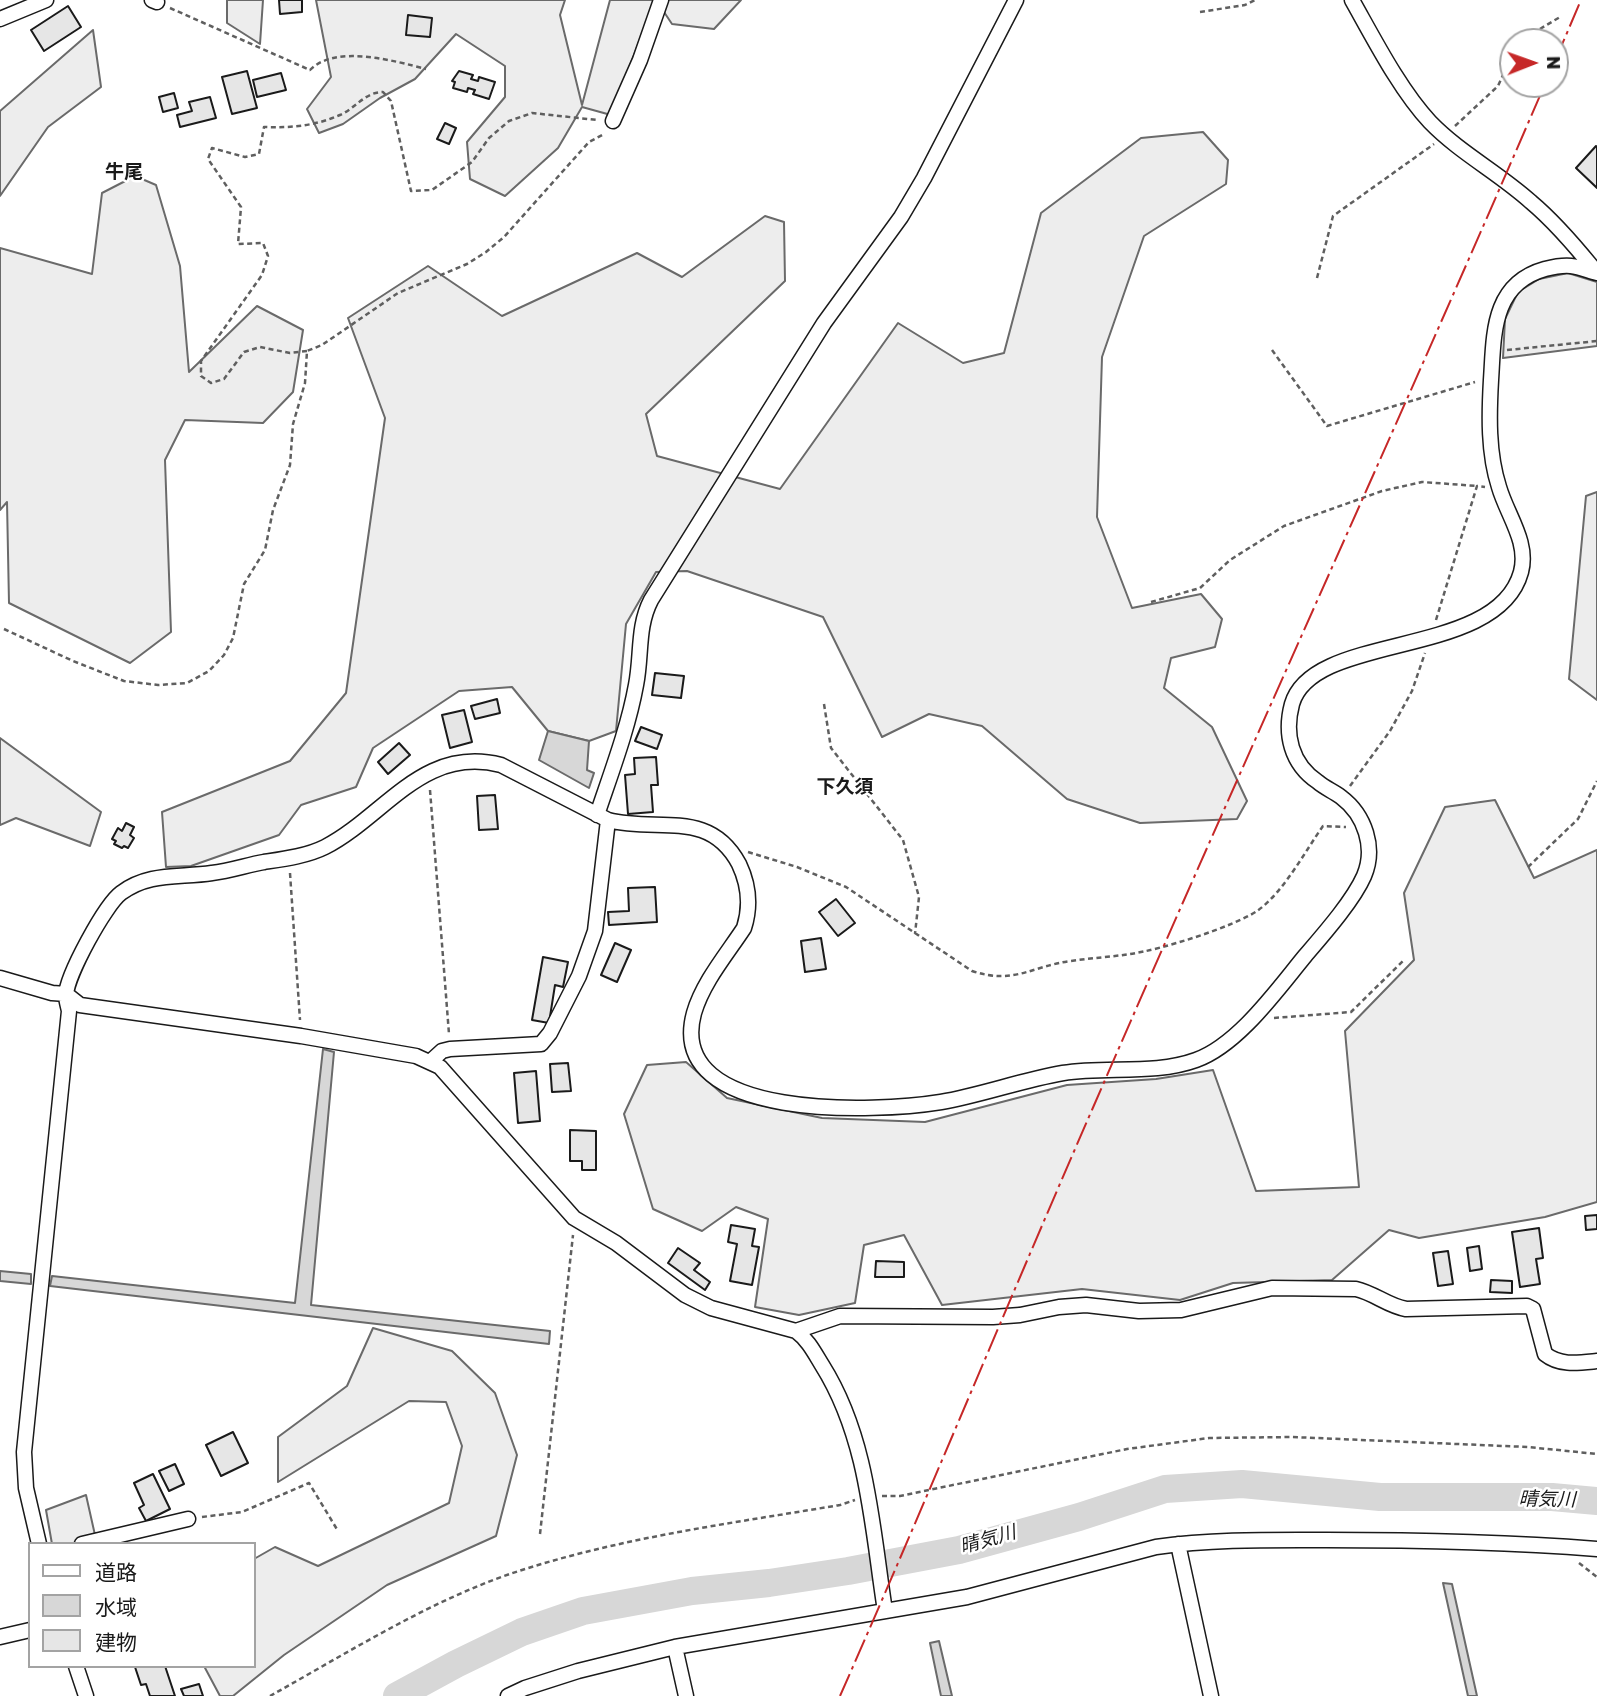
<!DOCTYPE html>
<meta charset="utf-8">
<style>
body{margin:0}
#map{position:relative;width:1597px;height:1696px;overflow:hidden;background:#fff;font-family:Rubik,"Noto Sans JP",sans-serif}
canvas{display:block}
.legend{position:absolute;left:28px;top:1542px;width:228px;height:126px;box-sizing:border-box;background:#fff;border:2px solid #a3a3a3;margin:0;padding:9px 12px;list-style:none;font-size:21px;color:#1a1a1a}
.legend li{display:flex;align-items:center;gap:14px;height:35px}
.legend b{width:35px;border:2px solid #a3a3a3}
.north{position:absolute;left:1499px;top:28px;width:70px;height:70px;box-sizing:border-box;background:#fff;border:2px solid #a3a3a3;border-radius:50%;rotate:89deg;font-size:19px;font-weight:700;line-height:28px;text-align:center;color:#1a1a1a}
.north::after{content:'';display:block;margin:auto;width:24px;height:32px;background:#c62828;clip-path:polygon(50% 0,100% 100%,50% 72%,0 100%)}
</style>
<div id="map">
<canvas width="1597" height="1696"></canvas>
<ul class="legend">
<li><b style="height:9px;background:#fff"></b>道路</li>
<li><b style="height:19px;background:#d7d7d7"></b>水域</li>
<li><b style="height:19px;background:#e6e6e6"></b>建物</li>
</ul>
<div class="north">N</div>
</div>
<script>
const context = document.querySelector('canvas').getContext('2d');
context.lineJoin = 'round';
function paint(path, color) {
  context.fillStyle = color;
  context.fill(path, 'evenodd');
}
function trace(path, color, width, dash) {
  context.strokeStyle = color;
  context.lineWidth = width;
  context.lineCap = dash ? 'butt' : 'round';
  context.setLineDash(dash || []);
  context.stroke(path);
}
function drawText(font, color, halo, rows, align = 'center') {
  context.font = font + ' Rubik,"Noto Sans JP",sans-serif';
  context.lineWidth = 5;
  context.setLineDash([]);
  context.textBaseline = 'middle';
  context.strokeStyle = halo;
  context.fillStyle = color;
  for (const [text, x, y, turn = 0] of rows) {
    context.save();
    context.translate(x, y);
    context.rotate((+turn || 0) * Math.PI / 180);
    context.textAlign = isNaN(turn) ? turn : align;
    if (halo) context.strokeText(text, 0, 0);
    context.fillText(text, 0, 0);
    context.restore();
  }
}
const built = new Path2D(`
 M227 0H263L260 44 227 23Z
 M316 0H565L560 15 582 105 610 0H655L611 115 582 107 558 148 505 196 470 179 467 142 505 97V66L456 34 415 79 380 98 343 124 319 133 307 109 331 77Z
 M656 0H741L714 29 672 24Z
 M93 30 101 87 48 127 0 196V111Z
 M1203 132 1228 160 1226 184 1144 236 1102 357 1097 517 1132 608 1201 594 1222 619 1215 647 1171 658 1164 688 1212 727 1247 801 1237 819 1140 823 1067 799 982 726 929 714 882 737 823 617 687 571 656 572 626 624 616 731 589 741 548 731 512 687 459 691 373 748 356 787 301 805 279 835 191 866 166 867 162 812 290 761 346 693 385 418 348 318 428 266 502 316 637 253 682 277 765 216 784 222 785 281 646 414 657 456 780 489 898 323 963 363 1004 353 1041 213 1141 138Z
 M135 176 156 185 180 266 189 372 257 306 303 330 293 392 263 423 185 420 165 460 171 632 130 663 9 603 7 502 0 510V248L92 274 102 193Z
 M1568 273 1597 282V346L1503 358 1505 319 1518 292 1539 279Z
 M1597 492V700L1569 679 1586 496Z
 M0 738 101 812 90 846 16 818 0 825Z
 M1495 800 1534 878 1597 850V1202L1545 1217 1419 1238 1389 1230 1332 1280 1233 1283 1180 1300 1082 1289 942 1305 904 1235 864 1245 855 1303 799 1315 755 1307 768 1219 736 1207 702 1231 653 1209 624 1114 647 1065 686 1062 727 1098 822 1118 925 1122 1067 1085 1156 1079 1213 1070 1256 1191 1359 1187 1345 1031 1414 960 1404 893 1445 807Z
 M373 1328 452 1351 495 1393 517 1455 496 1536 387 1585 284 1655 233 1696H220L204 1666H254V1559L275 1547 318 1566 449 1503 462 1446 446 1402 409 1401 278 1482V1437L347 1386Z
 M86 1495 97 1544H52L46 1510Z`);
paint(built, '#ededed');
trace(built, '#6a6a6a', 2);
const water = new Path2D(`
 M548 731 589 741 587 770 594 773 589 788 539 760Z
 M323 1049 334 1052 311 1305 550 1331 549 1344 50 1286 52 1276 295 1303Z
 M0 1271 31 1274V1284L0 1281Z
 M1443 1583 1452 1584 1477 1696H1468Z
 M939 1641 952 1696H941L930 1643Z`);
paint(water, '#d7d7d7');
trace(water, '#6a6a6a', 2);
trace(new Path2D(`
 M397 1696 456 1664 522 1632 583 1611 692 1591 769 1583 848 1571 959 1550 1079 1517 1165 1489 1242 1484 1380 1497H1552L1597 1501`), '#d7d7d7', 28);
const building = new Path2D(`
 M279 0H302V12L280 14Z
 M68 6 81 27 44 51 31 30Z
 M408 15 432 18 430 37 406 35Z
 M247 71 257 108 232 114 222 77Z
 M459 71 473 75 471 79 478 81 479 77 495 82 489 99 473 94 475 90 468 88 467 92 453 88 455 82 452 81Z
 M281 73 286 90 257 97 253 80Z
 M174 93 178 108 163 112 159 97Z
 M210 97 216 118 180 127 177 115 192 111 189 102Z
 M445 123 456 128 449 144 437 139Z
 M1596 146 1597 147V188L1576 168Z
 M655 673 684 676 681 698 652 695Z
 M497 699 500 713 475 719 471 706Z
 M464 710 472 742 450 748 442 715Z
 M641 727 662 735 657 749 635 741Z
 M399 743 410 755 388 774 378 762Z
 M656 757 658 785H651L653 812 628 814 625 775 635 774 634 758Z
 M495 795 498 829 479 830 477 796Z
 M126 823 134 827 130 835 134 838 128 848 124 846 122 848 114 844 116 841 112 839 118 828 122 831Z
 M655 887 657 922 609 925 608 912 629 911 628 888Z
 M836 899 855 923 838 936 819 912Z
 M821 938 826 969 805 972 801 941Z
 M615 943 631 950 617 982 601 975Z
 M543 957 568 962 563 987 555 985 549 1023 532 1020Z
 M568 1063 571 1091 552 1092 550 1064Z
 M536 1071 540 1121 518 1123 514 1073Z
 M570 1130 596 1131V1170H582V1161H570Z
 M1597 1215V1229L1586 1230 1585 1216Z
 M731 1225 755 1229 752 1246 759 1247 752 1285 730 1281 737 1244 728 1242Z
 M1539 1228 1543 1258 1536 1259 1540 1284 1520 1287 1512 1232Z
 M1479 1246 1482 1269 1470 1271 1467 1248Z
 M678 1248 700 1263 694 1270 710 1282 705 1290 668 1263Z
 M1448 1251 1453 1284 1438 1286 1433 1253Z
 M876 1261 904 1262V1277H875Z
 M1491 1280 1512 1281V1293L1490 1292Z
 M233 1432 248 1463 221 1476 206 1445Z
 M175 1464 184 1484 169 1491 159 1471Z
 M153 1474 170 1509 146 1521 139 1508 144 1505 134 1483Z
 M139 1666H165L175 1696H150L146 1684 141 1685 135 1667Z
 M199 1684 203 1696H184L181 1689Z`);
paint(building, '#e6e6e6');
trace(building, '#1a1a1a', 2);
const minor = new Path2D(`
 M152 0 157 2
 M1352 0C1374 39 1400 90 1430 122 1460 153 1499 173 1531 202 1556 223 1577 248 1597 273
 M0 19 46 0
 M613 121 640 60 661 0
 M597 815C611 773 628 729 636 685 642 655 637 627 651 600L824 323 901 217 924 178 1016 0
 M0 978 52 993 66 994 80 1005 301 1036 416 1056 440 1067 574 1218 616 1243 685 1295 711 1308 796 1331C808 1340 814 1352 822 1365 868 1438 872 1527 885 1611
 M431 1061 442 1051 450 1049 541 1044 550 1033 579 976 595 931 608 820
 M796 1331 840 1316 993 1317 1020 1315 1059 1307 1086 1305 1139 1311 1181 1310 1272 1288 1356 1289C1374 1293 1388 1306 1406 1309L1527 1306 1533 1309 1545 1354C1560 1366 1578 1363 1597 1361
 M39 1544 26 1488 24 1452 69 1011C68 1006 66 1000 66 995 67 975 105 905 121 893 149 872 179 878 212 873 230 871 247 865 264 862 284 859 307 856 325 847 385 816 423 745 501 765L608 820C658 833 709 808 739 864 749 885 751 906 744 928 727 954 703 982 694 1013 664 1123 880 1112 941 1102 982 1095 1022 1080 1063 1073 1106 1066 1155 1075 1196 1060 1238 1045 1277 990 1305 956 1323 935 1353 901 1364 876 1376 848 1365 815 1341 797 1333 791 1325 788 1318 782 1291 764 1284 734 1292 704 1313 631 1497 660 1521 572 1529 542 1507 515 1499 487 1488 453 1489 415 1491 380 1494 336 1491 284 1545 269 1553 267 1562 265 1571 266 1580 267 1589 271 1597 273
 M82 1544 188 1519
 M1178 1544 1211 1696
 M0 1637 30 1630
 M675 1647 686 1696
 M76 1666 86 1696
 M508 1696 525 1688 578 1671 675 1647 967 1597 1156 1547C1213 1539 1269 1540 1326 1540 1416 1540 1507 1542 1597 1549`);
trace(minor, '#1a1a1a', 17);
trace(new Path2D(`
 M170 8 310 70C335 44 395 61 426 69
 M1200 12 1245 5 1255 0
 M1518 42 1560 17
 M1455 126 1498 86 1513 53
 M1317 278 1333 216 1434 144
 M1272 350 1327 426 1475 382
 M1507 350 1597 341
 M307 351 290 353 260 347 244 352 224 379 211 383 201 376V361L262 275 268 256 263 243 238 244 241 207 208 159 212 148 245 157 259 154 264 127C291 128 315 126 340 115 356 108 365 92 383 92L391 101 411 191 432 190 472 162 489 138 509 121 532 113 597 120
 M1151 602 1200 588 1230 560 1284 526 1382 491 1422 482 1477 486
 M1436 620 1477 486 1485 487
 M4 629 73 661 124 681 158 685 187 683 209 671 224 655 233 638 244 584 265 550 273 510 290 465 293 424 305 383 307 351 322 345 398 293 467 264 486 252 504 237 589 142 604 134
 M824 704 831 748 903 840 919 897 915 934
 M1350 786 1390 731 1412 691 1425 653
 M430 790 449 1034
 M748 852 797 867 846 887 972 971C1014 985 1032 966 1071 961 1091 958 1111 957 1130 954 1160 950 1233 927 1257 911 1283 893 1304 853 1323 826L1346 827
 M1528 867 1578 819 1597 781
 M290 873 300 1020
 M1274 1018 1351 1012 1403 961
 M882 1496H900L1127 1449 1209 1438 1292 1437 1528 1447 1597 1454
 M202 1517 242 1512 309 1483 338 1531
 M540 1534 573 1235
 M1579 1563 1597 1577
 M270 1696C349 1652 436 1597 522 1570 625 1537 733 1523 840 1505L855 1500`), '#5f5f5f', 2.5, [5, 3.5]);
trace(minor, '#fff', 14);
trace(new Path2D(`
 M1555 61 1581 0
 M840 1696C927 1499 1009 1300 1095 1103 1243 762 1398 425 1545 84`), '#c62828', 2, [24, 5, 3.5, 5]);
drawText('bold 19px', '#1a1a1a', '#fff', [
 ["牛尾",124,173],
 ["下久須",845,788]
]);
drawText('italic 19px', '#1a1a1a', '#fff', [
 ["晴気川",1547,1500,1],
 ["晴気川",988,1540,-16]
]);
</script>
